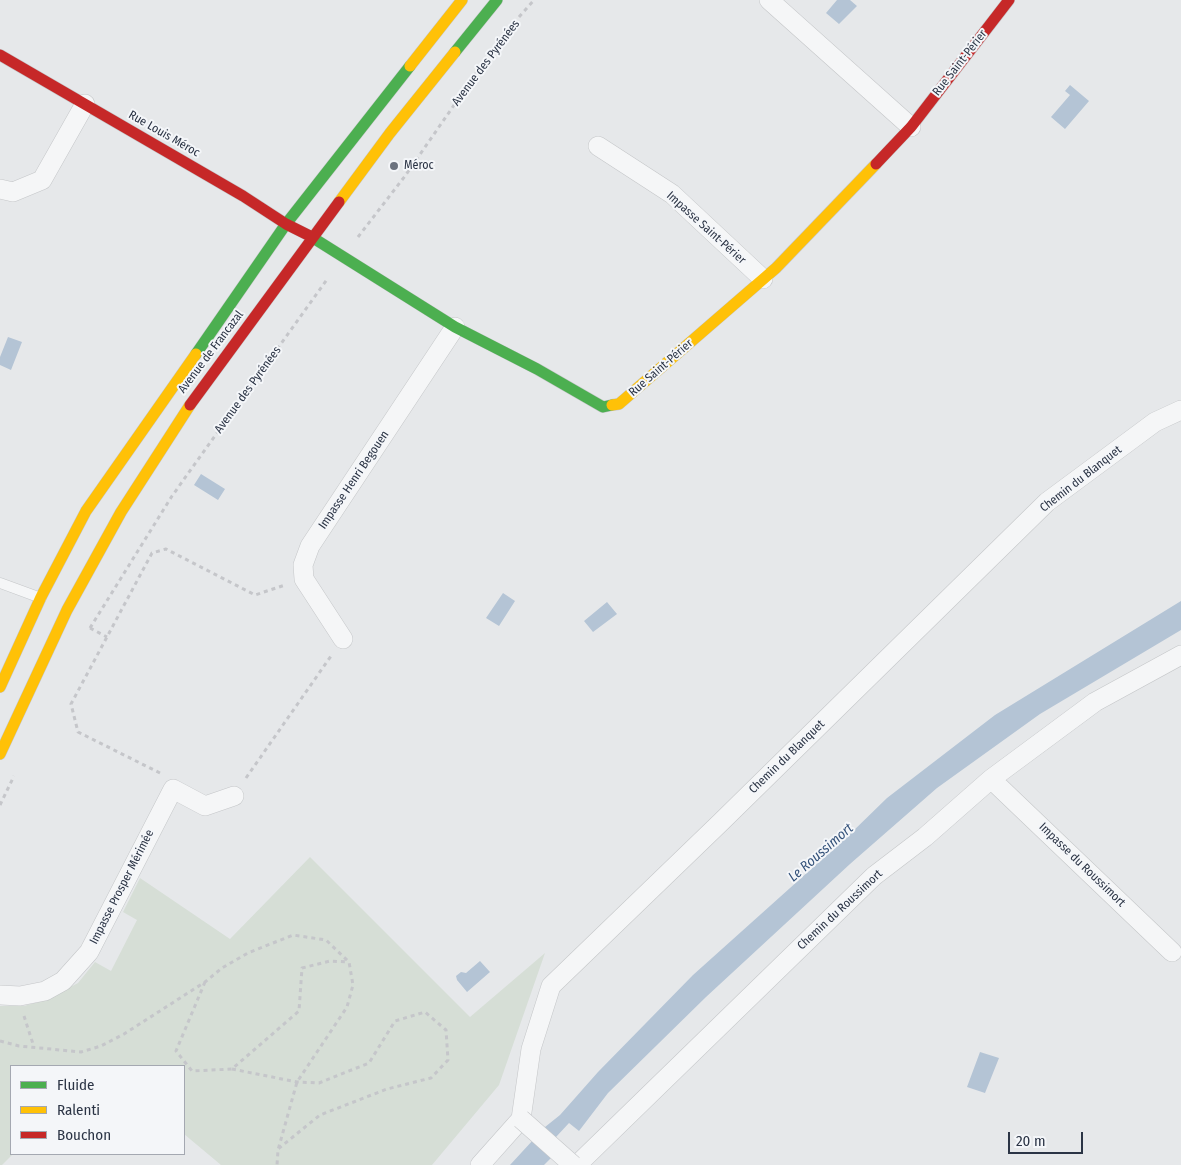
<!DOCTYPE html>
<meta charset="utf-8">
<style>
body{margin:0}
#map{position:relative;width:1181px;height:1165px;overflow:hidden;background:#e6e8ea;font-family:"Fira Sans Condensed",sans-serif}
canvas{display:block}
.legend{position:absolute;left:10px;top:1065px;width:175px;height:90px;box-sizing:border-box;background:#f4f6f9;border:1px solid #a4a8b1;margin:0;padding:6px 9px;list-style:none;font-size:15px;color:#2b3445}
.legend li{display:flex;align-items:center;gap:10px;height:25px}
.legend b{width:25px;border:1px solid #a4a8b1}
.scale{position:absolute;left:1008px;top:1132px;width:75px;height:22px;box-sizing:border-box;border:2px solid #2b3445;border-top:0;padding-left:6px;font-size:15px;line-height:18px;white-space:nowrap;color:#2b3445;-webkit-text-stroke:4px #f4f6f9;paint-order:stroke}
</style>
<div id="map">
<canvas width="1181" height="1165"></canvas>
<ul class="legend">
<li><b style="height:6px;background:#4caf50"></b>Fluide</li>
<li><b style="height:6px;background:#ffc107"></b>Ralenti</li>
<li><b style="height:6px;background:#c62828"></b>Bouchon</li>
</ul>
<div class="scale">20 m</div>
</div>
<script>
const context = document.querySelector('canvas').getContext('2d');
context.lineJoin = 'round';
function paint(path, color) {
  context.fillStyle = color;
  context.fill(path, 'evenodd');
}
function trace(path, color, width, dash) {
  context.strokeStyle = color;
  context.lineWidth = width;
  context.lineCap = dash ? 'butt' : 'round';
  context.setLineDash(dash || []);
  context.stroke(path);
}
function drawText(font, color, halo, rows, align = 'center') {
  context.font = font + ' "Fira Sans Condensed",sans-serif';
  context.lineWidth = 4;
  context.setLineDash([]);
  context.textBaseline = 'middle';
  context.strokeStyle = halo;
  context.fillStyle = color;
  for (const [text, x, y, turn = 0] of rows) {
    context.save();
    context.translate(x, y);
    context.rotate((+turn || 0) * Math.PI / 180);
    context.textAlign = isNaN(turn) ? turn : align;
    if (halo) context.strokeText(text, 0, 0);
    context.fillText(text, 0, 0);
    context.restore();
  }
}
paint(new Path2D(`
 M310 857 470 1017 545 953 499 1085 432 1165H221L184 1134V1066H11V1154H13L2 1165H0V1006H24L48 999 78 983 95 962 111 971 137 920 123 912 140 878 230 939Z`), '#d6ded6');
paint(new Path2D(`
 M837 0H850L857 6 839 24 826 13Z
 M1070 85 1089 101 1065 129 1051 117 1070 95 1065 91Z
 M8 337 22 342 11 370 0 365V357Z
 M201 474 225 489 218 500 194 485Z
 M503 593 515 601 499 626 486 618Z
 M1181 601V630L1040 714 937 788 850 864 706 997 608 1093 579 1131 569 1123 556 1137 564 1145 544 1165H510L545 1127 560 1115 598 1072 693 975 848 836 887 798 995 715Z
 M607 602 617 614 593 632 584 621Z
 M480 961 490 972 467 992 457 980 456 976 461 972 466 973Z
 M980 1052 999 1058 985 1093 967 1087Z`), '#b4c4d5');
const lane = new Path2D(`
 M0 583 41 598`);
const street = new Path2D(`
 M769 0 911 127
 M598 146 672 194 763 279
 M0 189 13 192 42 180 85 104
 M343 639 304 579 303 565 310 546 455 327
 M991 779 1172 952
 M0 995 20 996 45 991 63 981 89 952 173 789 205 806 234 796
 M480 1165 521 1119 531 1049 551 986 721 822 1047 502 1155 422 1181 410
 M577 1165 874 876 925 837 991 779 1095 702 1181 655`);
const fast = new Path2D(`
 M455 52 497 0
 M310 236 455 327 537 369 603 407 612 405
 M196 354 286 224 410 66`);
const slow = new Path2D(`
 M410 66 462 0
 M339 202 390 133 455 52
 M612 405 619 404 776 268 876 164
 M0 687 41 597 86 511 196 354
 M0 754 67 610 121 512 190 405`);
const jam = new Path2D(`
 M0 55 243 196 286 224 310 236
 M876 164 911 127 1009 0
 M190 405 339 202`);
trace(lane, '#c4c6c8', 11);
trace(street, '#c4c6c8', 20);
trace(fast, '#c4c6c8', 12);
trace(slow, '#c4c6c8', 12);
trace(jam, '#c4c6c8', 12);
trace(new Path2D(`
 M519 17 534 0
 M358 237 405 176 486 59
 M90 628 172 496 328 278
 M90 628 107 637
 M160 773 78 732 71 704 152 553 166 549 255 595 285 585
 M246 778 331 656
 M0 805 14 776
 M205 982 176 1051 192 1071 232 1069 299 1011 302 968 330 961 348 962
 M24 1016 34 1047
 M0 1041 19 1046 81 1052 101 1046 124 1034 205 982 222 968 248 953 293 935 326 940 349 962 353 985 347 1007 297 1082 278 1150 277 1165
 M232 1069 297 1082 319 1083 369 1063 395 1021 425 1012 446 1030 448 1060 431 1078 387 1089 320 1115 278 1149`), '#c5c6ca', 3, [4, 4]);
trace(lane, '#f5f6f7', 10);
trace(street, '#f5f6f7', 19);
trace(fast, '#4caf50', 11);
trace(slow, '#ffc107', 11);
trace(jam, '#c62828', 11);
const streetBridge = new Path2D(`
 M521 1119 573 1165`);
trace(streetBridge, '#c4c6c8', 20, []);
trace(streetBridge, '#f5f6f7', 19);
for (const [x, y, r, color] of [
 [394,166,5,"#6c737f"]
]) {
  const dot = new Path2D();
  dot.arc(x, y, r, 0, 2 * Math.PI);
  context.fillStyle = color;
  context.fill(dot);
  trace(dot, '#f4f6f9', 2);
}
drawText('12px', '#2b3445', '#f4f6f9', [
 ["Avenue des Pyrénées",486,63,-53],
 ["Rue Saint-Périer",960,63,-52],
 ["Rue Louis Méroc",164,134,30],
 ["Impasse Saint-Périer",706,228,42],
 ["Avenue de Francazal",211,352,-53],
 ["Rue Saint-Périer",661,368,-41],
 ["Avenue des Pyrénées",248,390,-54],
 ["Chemin du Blanquet",1081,479,-38],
 ["Impasse Henri Begouen",354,480,-56],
 ["Chemin du Blanquet",787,757,-44],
 ["Impasse du Roussimort",1082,865,44],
 ["Impasse Prosper Mérimée",122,887,-63],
 ["Chemin du Roussimort",840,910,-43]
]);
drawText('12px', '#2b3445', '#f4f6f9', [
 ["Méroc",404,166]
], 'left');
drawText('italic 14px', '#34527a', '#f4f6f9', [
 ["Le Roussimort",821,853,-41]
]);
</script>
